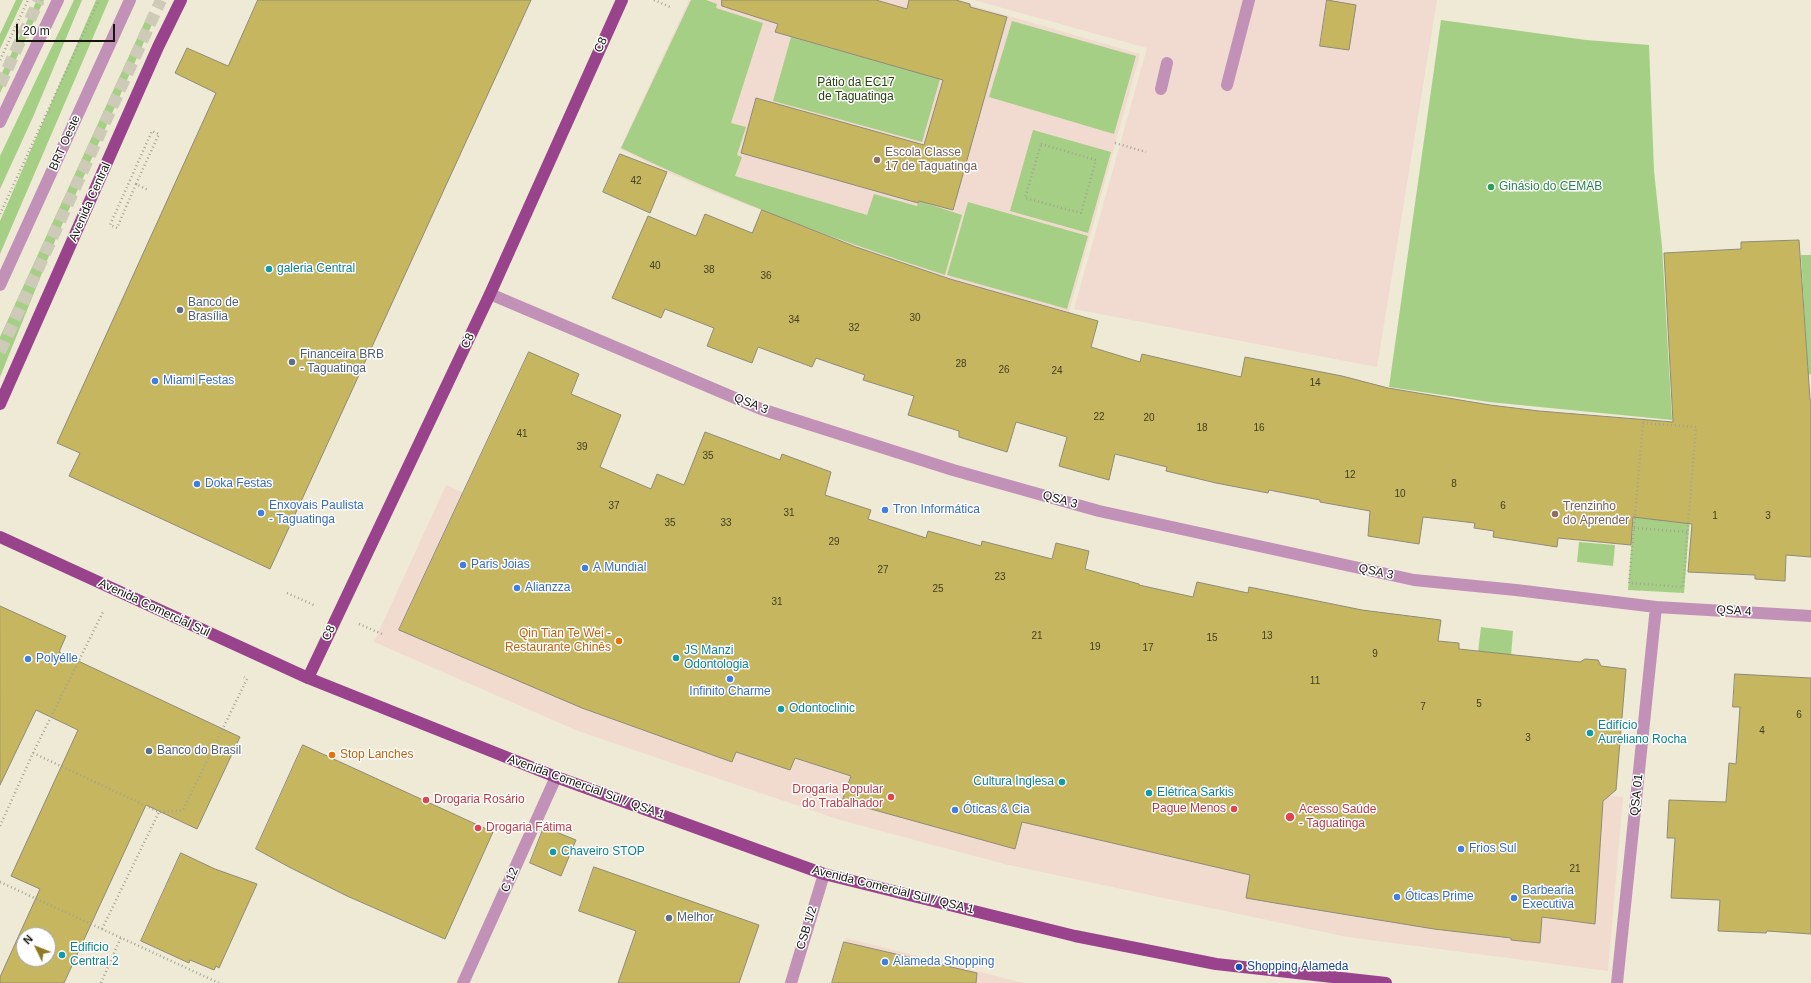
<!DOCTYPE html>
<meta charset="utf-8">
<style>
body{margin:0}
#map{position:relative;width:1811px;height:983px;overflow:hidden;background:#eeead6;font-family:Helvetica,sans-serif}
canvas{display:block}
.north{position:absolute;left:16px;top:927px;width:40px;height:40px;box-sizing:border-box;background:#fff;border:1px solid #a2a19f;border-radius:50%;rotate:313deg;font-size:11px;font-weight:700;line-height:16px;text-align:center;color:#16150e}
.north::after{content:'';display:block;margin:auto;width:14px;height:18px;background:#8f7a20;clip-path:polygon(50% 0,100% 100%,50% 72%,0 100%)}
.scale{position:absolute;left:16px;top:24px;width:99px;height:18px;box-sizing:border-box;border:2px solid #16150e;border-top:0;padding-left:5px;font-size:12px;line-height:14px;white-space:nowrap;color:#16150e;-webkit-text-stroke:3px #fff;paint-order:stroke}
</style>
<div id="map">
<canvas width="1811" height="983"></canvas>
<div class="north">N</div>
<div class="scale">20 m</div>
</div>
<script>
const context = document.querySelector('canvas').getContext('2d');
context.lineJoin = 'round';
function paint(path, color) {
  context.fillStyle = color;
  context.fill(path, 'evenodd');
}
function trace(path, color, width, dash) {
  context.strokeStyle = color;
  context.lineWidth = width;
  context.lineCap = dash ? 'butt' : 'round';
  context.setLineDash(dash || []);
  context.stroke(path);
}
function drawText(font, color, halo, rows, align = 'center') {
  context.font = font + ' Helvetica,sans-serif';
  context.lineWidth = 3;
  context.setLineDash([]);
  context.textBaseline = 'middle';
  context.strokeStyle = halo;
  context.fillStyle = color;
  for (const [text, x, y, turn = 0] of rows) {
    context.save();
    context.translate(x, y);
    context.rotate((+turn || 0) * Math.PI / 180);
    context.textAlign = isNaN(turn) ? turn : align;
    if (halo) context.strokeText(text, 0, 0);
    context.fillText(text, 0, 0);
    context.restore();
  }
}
paint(new Path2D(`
 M446 485 568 539 1497 784 1623 797 1608 971 1347 937 1004 864 840 820 578 731 374 642Z
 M846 938 1024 983H832Z`), '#f1dbce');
paint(new Path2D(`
 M689 0H954L1140 54 1069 312 948 278 854 246 714 192 667 172 620 149Z
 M974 0H1437L1377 367 1074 309 1147 48Z`), '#f1dacf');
paint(new Path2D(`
 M16 0H23L0 49V34Z
 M37 0H44L0 93V77Z
 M74 0H82L33 117 0 189V156Z
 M96 0H109L0 254V221Z
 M691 0H706L717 4 716 8 763 23 731 123 746 127 737 155 742 157 735 176 867 215 874 194 917 206 919 201 962 215 945 275C835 240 726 199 621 148Z
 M146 19 153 22 57 236 0 377V337Z
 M1441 20 1586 40 1649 45 1654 171 1662 246 1672 420 1489 402 1389 387Z
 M1012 21 1136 56 1114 134 989 97Z
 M791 37 940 79 922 142 773 101Z
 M1033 130 1111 152 1088 233 1010 211Z
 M968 202 1088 236 1067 309 947 275Z
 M1801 255H1811V374L1808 375Z
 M1641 421 1697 426 1684 593 1628 590Z
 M1579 542 1615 545 1613 566 1577 562Z
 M1481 627 1513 631 1511 656 1478 652Z`), '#a6cf86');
const building = new Path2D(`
 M258 0H531L270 569 69 476 80 453 57 443 216 93 175 73 187 48 228 66Z
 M722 0H876L907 9 909 0H956L970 4V7L1007 17 953 210 919 201 918 203 741 153 756 98 924 145 943 80 775 32 778 24 722 6Z
 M1327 0 1356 5 1349 50 1320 46Z
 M620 154 667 172 650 213 603 192Z
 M762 210 856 247 950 279 1098 321 1091 347 1140 362 1142 354 1241 377 1245 357 1342 376 1388 388 1490 405 1539 411 1673 422 1664 253 1741 249V242L1799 240 1810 399 1811 401V557L1786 555 1785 581 1755 579V575L1688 572 1692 524 1633 517 1631 545 1558 538 1557 547 1493 537 1494 531 1474 528 1475 523 1423 517 1419 544 1368 536 1370 511 1320 502V500L1269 490 1268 493 1216 483 1166 471 1167 467 1115 454 1109 480 1059 466 1067 437 1016 422 1007 452 959 437V431L908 415 914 396 863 380 865 375 816 358 812 367 758 347 752 363 707 346 714 328 665 309 661 318 612 298 648 216 696 236 705 214 752 233Z
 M529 352 579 374 571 394 621 415 600 467 651 489 657 474 684 485 705 432 780 460 782 454 831 472 825 495 871 510 868 519 926 538 928 531 981 546 982 541 1052 559 1056 543 1089 551 1085 569 1139 584V585L1193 597 1197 582 1248 593 1249 587 1362 610 1441 620 1438 641 1459 643V649L1580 662 1585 659 1598 660 1601 666 1626 669 1616 790 1603 801 1595 924 1542 917 1540 943 1511 940V938L1434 929 1269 902 1246 898 1250 875 1022 822 1015 849 842 801 851 776 795 758 790 770 736 752 732 762 582 708 399 630Z
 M0 606 66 636 59 652 240 737 197 829 146 805 64 983H0V977L40 889 11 876 78 730 36 710 0 785ZM24 935H48V959H24Z
 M1735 674 1811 678V934L1767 931 1766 933 1718 931 1720 900 1671 898 1675 838H1667L1669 800 1726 802 1729 763 1736 764 1740 707H1733Z
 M303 745 493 832 445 939 347 896 289 867 256 849Z
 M544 827 576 840 561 876 530 863Z
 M181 853 215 869 257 884 219 968 216 966 214 970 190 960 189 963 141 941Z
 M594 867 759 925 739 983H618L636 931 579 911Z
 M844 942 977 973 976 983H832Z`);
paint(building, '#c6b65f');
trace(building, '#8f8b78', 1);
trace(new Path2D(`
 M0 85 39 0
 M0 352 161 0`), '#cecab8', 12, [12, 6]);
trace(new Path2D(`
 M654 0 670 7
 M0 60 28 0
 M1115 143 1146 152
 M1041 144 1096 160 1081 213 1025 198Z
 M136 184 117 228 110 225 152 131 159 134 136 184 148 190
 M0 214 99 0
 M1643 423 1696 427 1683 587 1629 583Z
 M1634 528 1687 532
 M287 593 316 606
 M359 624 382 634
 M33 753 159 812 183 810 247 679 244 677
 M0 826 33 753 103 612
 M0 882 219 983
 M102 929 159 812
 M101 983 121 937`), '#a6a394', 2.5, [1, 3]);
trace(new Path2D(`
 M1227 85 1249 0
 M1161 89 1167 63
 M0 122 58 0
 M0 285 130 0
 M490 294 761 409 953 470 1099 511 1414 580 1516 590 1656 607 1811 616
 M463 983 556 777
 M791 983 824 874
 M1617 983 1656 607`), '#c191b7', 12);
trace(new Path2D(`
 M0 404 158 47 181 0
 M0 537 308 678 556 777 824 874 1075 936 1216 964 1386 983
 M308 678 490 294 622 0`), '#98438b', 12);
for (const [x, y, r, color] of [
 [877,160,4,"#8d6e63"],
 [1491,187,4,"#2e9e5b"],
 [269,269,4,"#0f9aa8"],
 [180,310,4,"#5c6f8a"],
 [292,362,4,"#5c6f8a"],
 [155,381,4,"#3f7fe0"],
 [197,484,4,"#3f7fe0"],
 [885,510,4,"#3f7fe0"],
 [261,513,4,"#3f7fe0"],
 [1555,514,4,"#8d6e63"],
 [463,565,4,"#3f7fe0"],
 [585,568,4,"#3f7fe0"],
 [517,588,4,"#3f7fe0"],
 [619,641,4,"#e8710a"],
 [676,658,4,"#0f9aa8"],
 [28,659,4,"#3f7fe0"],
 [730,679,4,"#3f7fe0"],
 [781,709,4,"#0f9aa8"],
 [1590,733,4,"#0f9aa8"],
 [149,751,4,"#5c6f8a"],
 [332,755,4,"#e8710a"],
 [1062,782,4,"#0f9aa8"],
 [1149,793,4,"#0f9aa8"],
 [891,797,4,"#e0444e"],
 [426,800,4,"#e0444e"],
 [1234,809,4,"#e0444e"],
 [955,810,4,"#3f7fe0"],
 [1290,817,5,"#e0444e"],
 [478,828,4,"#e0444e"],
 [1461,849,4,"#3f7fe0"],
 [553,852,4,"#0f9aa8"],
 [1397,897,4,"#3f7fe0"],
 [1514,898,4,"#3f7fe0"],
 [669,918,4,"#5c6f8a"],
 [62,955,4,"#0f9aa8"],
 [885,962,4,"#3f7fe0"],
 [1239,967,4,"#1a4fb4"]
]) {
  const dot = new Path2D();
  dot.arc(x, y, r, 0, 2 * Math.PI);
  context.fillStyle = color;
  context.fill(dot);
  trace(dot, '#fff', 1.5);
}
drawText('10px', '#423d22', null, [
 ["42",636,181],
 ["40",655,266],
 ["38",709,270],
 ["36",766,276],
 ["30",915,318],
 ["34",794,320],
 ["32",854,328],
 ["28",961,364],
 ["26",1004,370],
 ["24",1057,371],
 ["14",1315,383],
 ["22",1099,417],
 ["20",1149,418],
 ["18",1202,428],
 ["16",1259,428],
 ["41",522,434],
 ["39",582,447],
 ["35",708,456],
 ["12",1350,475],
 ["8",1454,484],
 ["10",1400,494],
 ["37",614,506],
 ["6",1503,506],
 ["31",789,513],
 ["1",1715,516],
 ["3",1768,516],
 ["35",670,523],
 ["33",726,523],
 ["29",834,542],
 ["27",883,570],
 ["23",1000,577],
 ["25",938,589],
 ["31",777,602],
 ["21",1037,636],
 ["13",1267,636],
 ["15",1212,638],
 ["19",1095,647],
 ["17",1148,648],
 ["9",1375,654],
 ["11",1315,681],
 ["5",1479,704],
 ["7",1423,707],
 ["6",1799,715],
 ["4",1762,731],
 ["3",1528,738],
 ["21",1575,869]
]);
drawText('12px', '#16150e', '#fff', [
 ["C8",601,45,-66],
 ["BRT Oeste",65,143,-66],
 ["Avenida Central",90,202,-66],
 ["C8",468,341,-65],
 ["QSA 3",751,404,22],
 ["QSA 3",1060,500,16],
 ["QSA 3",1376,572,12],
 ["Avenida Comercial Sul",154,608,25],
 ["QSA 4",1734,611,3],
 ["C8",329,633,-65],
 ["Avenida Comercial Sul / QSA 1",586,787,20],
 ["QSA 01",1637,795,-84],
 ["C 12",510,880,-66],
 ["Avenida Comercial Sul / QSA 1",893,890,14],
 ["CSB 1/2",807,928,-73]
]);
drawText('12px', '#26400a', '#fff', [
 ["Pátio da EC17",856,83],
 ["de Taguatinga",856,97]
]);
drawText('12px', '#785e54', '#fff', [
 ["Escola Classe",885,153],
 ["17 de Taguatinga",885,167],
 ["Trenzinho",1563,507],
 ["do Aprender",1563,521]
], 'left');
drawText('12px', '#27864d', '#fff', [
 ["Ginásio do CEMAB",1499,187]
], 'left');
drawText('12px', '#0d838f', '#fff', [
 ["galeria Central",277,269],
 ["JS Manzi",684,651],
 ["Odontologia",684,665],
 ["Odontoclinic",789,709],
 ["Edifício",1598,726],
 ["Aureliano Rocha",1598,740],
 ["Cultura Inglesa",1054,782,"right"],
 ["Elétrica Sarkis",1157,793],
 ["Chaveiro STOP",561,852],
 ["Edificio",70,948],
 ["Central 2",70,962]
], 'left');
drawText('12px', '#4e5e75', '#fff', [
 ["Banco de",188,303],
 ["Brasília",188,317],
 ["Financeira BRB",300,355],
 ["- Taguatinga",300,369],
 ["Banco do Brasil",157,751],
 ["Melhor",677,918]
], 'left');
drawText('12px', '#366cbe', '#fff', [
 ["Miami Festas",163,381],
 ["Doka Festas",205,484],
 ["Enxovais Paulista",269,506],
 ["- Taguatinga",269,520],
 ["Tron Informática",893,510],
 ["Paris Joias",471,565],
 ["A Mundial",593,568],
 ["Alianzza",525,588],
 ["Polyélle",36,659],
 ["Infinito Charme",730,692,"center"],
 ["Óticas & Cia",963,810],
 ["Frios Sul",1469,849],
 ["Barbearia",1522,891],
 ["Executiva",1522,905],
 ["Óticas Prime",1405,897],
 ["Alameda Shopping",893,962]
], 'left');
drawText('12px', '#c56008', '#fff', [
 ["Qin Tian Te Wei -",611,634],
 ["Restaurante Chinês",611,648],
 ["Stop Lanches",340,755,"left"]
], 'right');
drawText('12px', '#be3a42', '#fff', [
 ["Drogaria Popular",883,790,"right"],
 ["do Trabalhador",883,804,"right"],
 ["Drogaria Rosário",434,800],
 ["Pague Menos",1226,809,"right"],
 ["Acesso Saúde",1299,810],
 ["- Taguatinga",1299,824],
 ["Drogaria Fátima",486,828]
], 'left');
drawText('12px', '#164399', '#fff', [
 ["Shopping Alameda",1247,967]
], 'left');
</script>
